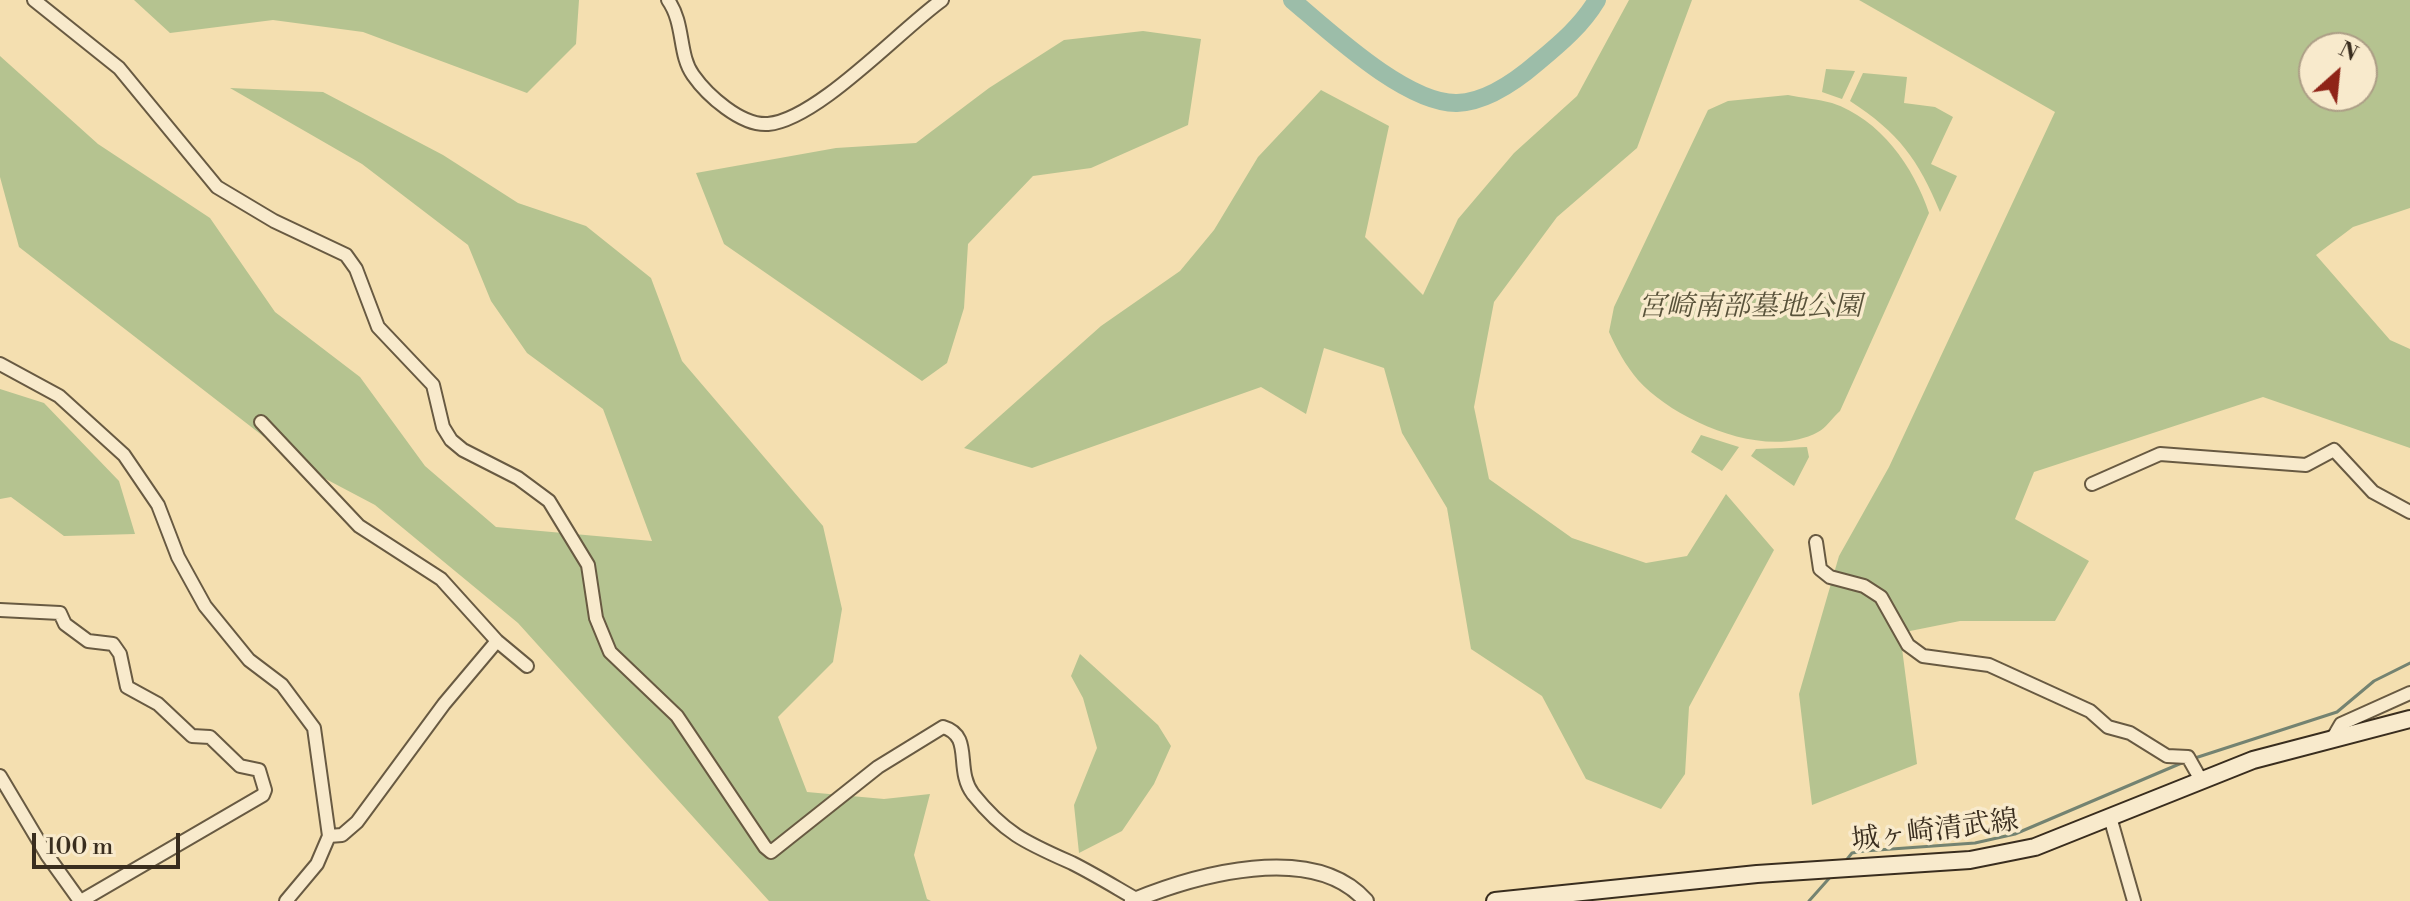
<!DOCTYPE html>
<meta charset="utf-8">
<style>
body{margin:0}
#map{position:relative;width:2410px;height:901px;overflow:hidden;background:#f4dfb0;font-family:"Libre Bodoni",serif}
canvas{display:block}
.north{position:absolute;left:2298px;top:32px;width:80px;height:80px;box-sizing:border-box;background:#f8eacc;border:2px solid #ac9e86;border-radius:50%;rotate:27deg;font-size:22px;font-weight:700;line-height:32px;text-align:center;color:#392d1e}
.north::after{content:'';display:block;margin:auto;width:28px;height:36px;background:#8f2418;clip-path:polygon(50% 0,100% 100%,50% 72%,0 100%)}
.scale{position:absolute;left:32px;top:833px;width:148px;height:36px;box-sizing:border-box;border:4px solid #392d1e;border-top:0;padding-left:10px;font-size:24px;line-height:28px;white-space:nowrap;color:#392d1e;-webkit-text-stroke:6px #f8eacc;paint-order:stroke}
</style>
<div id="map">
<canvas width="2410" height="901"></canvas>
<div class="north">N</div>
<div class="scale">100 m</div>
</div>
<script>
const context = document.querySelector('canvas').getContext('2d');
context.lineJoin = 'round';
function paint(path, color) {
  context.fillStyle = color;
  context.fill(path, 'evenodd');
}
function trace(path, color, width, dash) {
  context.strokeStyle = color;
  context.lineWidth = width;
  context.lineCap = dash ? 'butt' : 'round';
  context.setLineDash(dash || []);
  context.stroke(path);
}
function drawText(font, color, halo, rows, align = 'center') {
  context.font = font + ' "Libre Bodoni","Noto Serif JP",serif';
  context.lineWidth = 7;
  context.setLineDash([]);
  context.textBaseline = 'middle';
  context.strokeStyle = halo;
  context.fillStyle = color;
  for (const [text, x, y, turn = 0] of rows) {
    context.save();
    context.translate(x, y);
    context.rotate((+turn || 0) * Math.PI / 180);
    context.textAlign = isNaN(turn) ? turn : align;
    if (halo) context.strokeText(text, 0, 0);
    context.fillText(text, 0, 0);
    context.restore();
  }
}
paint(new Path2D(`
 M134 0H579L576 44 527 93 363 32 273 20 170 33Z
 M1629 0H1692L1637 148 1557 217 1494 302 1474 407 1489 479 1572 538 1646 563 1687 556 1726 494 1774 550 1689 707 1685 774 1661 809 1586 779 1542 696 1471 649 1447 508 1402 433 1384 368 1324 348 1306 414 1261 387 1032 468 964 448 1101 326 1180 271 1214 230 1258 157 1321 90 1389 126 1365 237 1423 295 1458 219 1514 153 1577 96Z
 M1859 0H2410V208L2353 227 2316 255 2390 340 2410 349V448L2263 397 2034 472 2015 519 2089 561 2055 621H1960L1900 633 1917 764 1812 805 1799 694 1839 556 1889 467 2055 112ZM2314 48H2362V96H2314Z
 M1143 31 1201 39 1188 125 1091 168 1033 176 968 244 964 308 947 363 922 381 724 244 696 173 836 148 916 143 989 88 1064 40Z
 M0 56 98 144 210 218 275 312 360 377 425 466 496 527 652 541 603 409 527 353 491 301 468 245 362 164 230 88 323 92 443 155 518 203 586 226 651 278 682 361 823 526 842 609 833 662 778 717 807 792 884 799 930 794 914 855 927 899 931 901H769L518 623 375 505 303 467 19 247 0 177Z
 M1826 69 1855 71 1842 99 1822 92Z
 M1863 73 1907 77 1904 103 1935 107 1953 117 1931 164 1957 176 1940 212C1918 159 1899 133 1850 101Z
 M1788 95C1802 98 1818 99 1832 103 1880 119 1914 167 1929 213L1840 411C1833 417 1826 428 1818 432 1765 461 1674 420 1638 380 1626 366 1616 348 1609 332L1614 307 1708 110 1728 101Z
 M0 389 44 403 119 481 135 534 64 536 11 497 0 499Z
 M1701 435 1739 447 1722 471 1691 452Z
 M1807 447 1809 457 1794 486 1751 456 1756 449Z
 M1080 654 1158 725 1171 746 1154 784 1122 831 1079 853 1074 805 1097 748 1083 698 1071 676Z`), '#b5c390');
trace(new Path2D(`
 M2195 758 2337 712 2374 681 2410 663
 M1844 863 1852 853 1864 851 1975 843 2015 834 2184 762
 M1809 901 1833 874`), '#748371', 3);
trace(new Path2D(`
 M1292 0C1329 31 1406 104 1457 103 1487 102 1516 81 1538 62 1561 43 1582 25 1597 0`), '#9cbda9', 18);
const minor = new Path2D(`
 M34 0 119 68 217 187 274 221 346 255 356 269 378 327 433 385 443 427 451 440 463 450 518 478 549 501 588 565 596 618 610 652 677 716 765 847 771 852 878 767 943 727C974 736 954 769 973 794 1005 834 1027 843 1072 863 1094 874 1115 887 1136 899
 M668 0C685 24 678 54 693 75 707 95 741 126 768 124 817 120 900 30 942 0
 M0 364 59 396 124 455 158 505 178 557 205 606 249 660 282 685 314 728 329 836 317 864 286 901
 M261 422 359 526 441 579 497 641 527 666
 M2092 484 2160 454 2306 465 2334 450 2373 492 2410 512
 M1816 542 1820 569 1830 577 1864 586 1881 597 1908 645 1923 656 1989 665 2090 711 2108 727 2130 733 2167 756 2188 757 2201 780
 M0 610 60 613 65 624 88 641 113 644 120 654 127 687 158 704 192 736 210 737 240 766 259 770 265 790 263 795 81 901
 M2334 736 2341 724 2410 693
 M0 776 47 855 80 901
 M2110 817 2134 901
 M329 836 342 835 357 822 444 704 497 641`);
const tertiary = new Path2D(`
 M1132 901C1195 875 1313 841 1366 901`);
const secondary = new Path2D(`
 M1495 901 1757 874 1970 860 2035 847 2253 760 2410 719`);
trace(minor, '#685a42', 16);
trace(tertiary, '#685a42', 18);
trace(secondary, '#392d1e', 20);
trace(minor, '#f8eacc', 12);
trace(tertiary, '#f8eacc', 14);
trace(secondary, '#f8eacc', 16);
drawText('italic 28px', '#58523a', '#f8eacc', [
 ["宮崎南部墓地公園",1750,308]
]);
drawText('28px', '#392d1e', '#f8eacc', [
 ["城ヶ崎清武線",1935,832,-7]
]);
</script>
